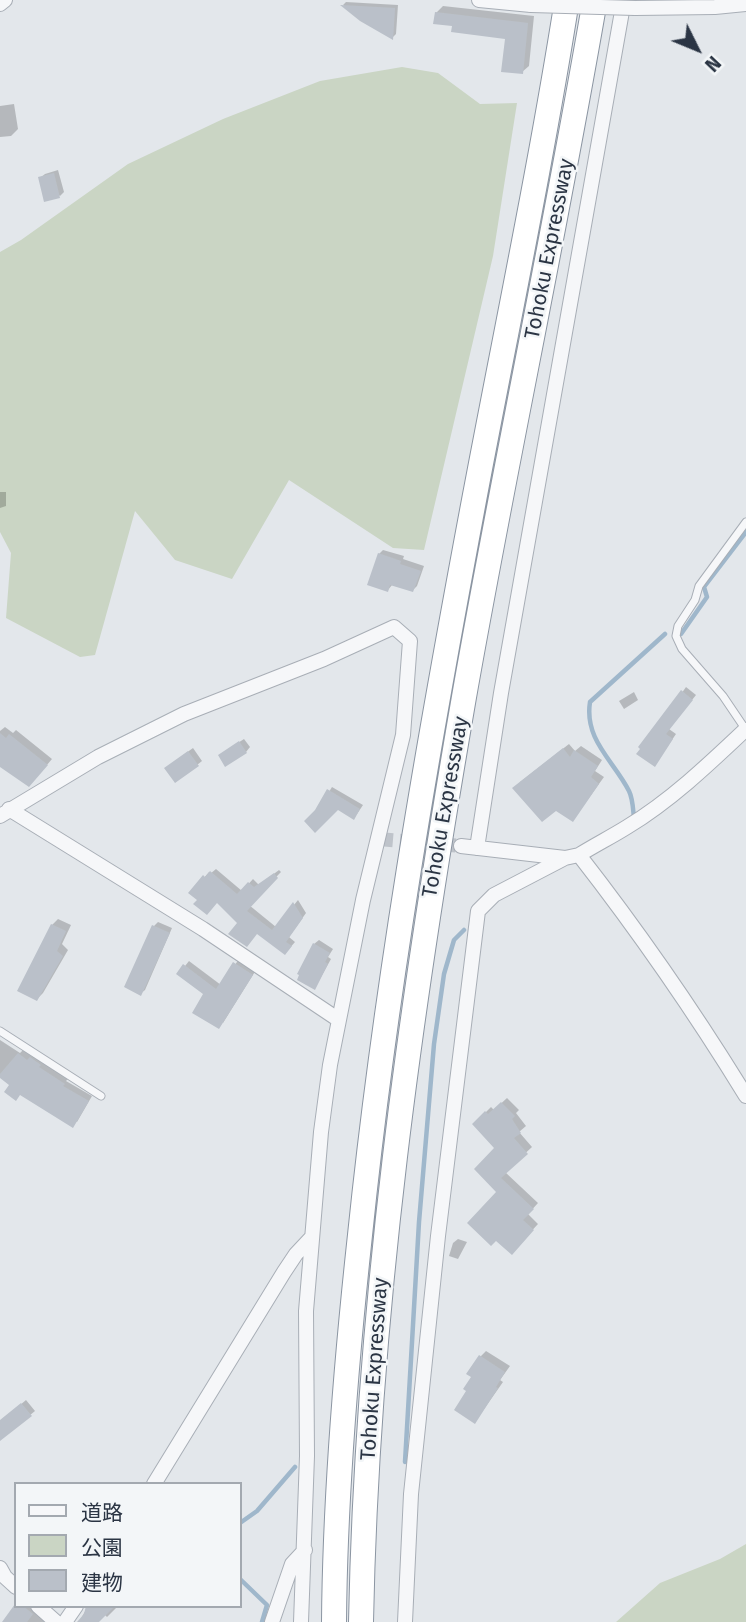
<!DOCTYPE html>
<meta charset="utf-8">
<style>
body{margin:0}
#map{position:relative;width:746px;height:1622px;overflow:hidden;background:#e3e7eb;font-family:"Fira Sans","Noto Sans JP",sans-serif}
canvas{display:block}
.legend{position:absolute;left:14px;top:1482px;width:228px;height:126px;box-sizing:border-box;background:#f3f6f8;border:2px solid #a3a9b0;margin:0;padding:9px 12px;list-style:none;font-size:21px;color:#2b3544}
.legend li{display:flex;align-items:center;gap:14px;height:35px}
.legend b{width:35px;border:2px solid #a3a9b0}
.north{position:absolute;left:662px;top:14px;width:70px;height:70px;-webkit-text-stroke:5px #f3f6f8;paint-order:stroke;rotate:133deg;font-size:19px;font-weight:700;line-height:28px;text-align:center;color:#2b3544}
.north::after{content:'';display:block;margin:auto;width:24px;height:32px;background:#2b3544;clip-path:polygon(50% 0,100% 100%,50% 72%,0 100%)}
</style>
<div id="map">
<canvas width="746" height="1622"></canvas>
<ul class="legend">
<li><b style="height:9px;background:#f6f7f9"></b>道路</li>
<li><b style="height:19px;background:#cad5c4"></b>公園</li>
<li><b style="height:19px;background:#bac0c9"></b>建物</li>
</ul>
<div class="north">N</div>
</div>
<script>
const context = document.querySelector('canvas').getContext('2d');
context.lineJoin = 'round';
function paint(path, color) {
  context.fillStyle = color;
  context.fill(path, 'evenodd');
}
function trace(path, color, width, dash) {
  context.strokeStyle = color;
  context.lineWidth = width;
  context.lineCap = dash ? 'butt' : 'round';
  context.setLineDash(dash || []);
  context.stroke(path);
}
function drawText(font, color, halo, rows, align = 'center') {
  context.font = font + ' "Fira Sans",sans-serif';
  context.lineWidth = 5;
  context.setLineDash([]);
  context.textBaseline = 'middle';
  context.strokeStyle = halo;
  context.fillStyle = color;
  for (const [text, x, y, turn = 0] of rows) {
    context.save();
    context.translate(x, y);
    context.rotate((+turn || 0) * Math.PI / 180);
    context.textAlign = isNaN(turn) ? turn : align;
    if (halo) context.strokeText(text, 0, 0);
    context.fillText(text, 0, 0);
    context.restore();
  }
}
paint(new Path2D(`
 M402 67 438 73 480 104 517 103 493 256 424 550 393 548 289 480 232 579 175 560 135 511 95 655 80 657 6 618 11 553 0 532V252L21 240 128 164 223 119 320 81Z
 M746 1544V1622H616L660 1583 720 1559Z`), '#cad5c4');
paint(new Path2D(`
 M346 2 398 5 396 34 392 38 361 20 343 5Z
 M443 6 534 16 529 66 522 72 507 37 454 24 436 13Z
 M14 104 18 129 11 136 0 137V106Z
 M58 170 64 192 60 196 40 178 45 174Z
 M0 492H6V506L0 508Z
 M383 550 404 556 403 559 424 566 417 586 413 590 392 585 388 590 379 554Z
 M686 687 696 695 669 729 676 734 655 765 639 754Z
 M634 692 638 700 624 709 619 701Z
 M5 727 13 733 16 730 52 759 35 779 0 765V731Z
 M244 739 250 747 246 752H224Z
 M569 744 575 751 581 746 602 760 595 771 604 777 573 820 520 782Z
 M193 748 202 761 197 765 171 764Z
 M332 787 363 805 357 814 338 808 317 811Z
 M216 869 242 891 253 879 259 885 279 870 281 872 249 905 276 927 298 900 306 913 289 937 295 942 289 949 240 923 217 901 199 900 191 893 209 872 210 874Z
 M58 919 71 925 62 944 68 950 43 993 37 999 52 925Z
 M158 922 172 928 145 990 140 994 154 926Z
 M319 940 333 949 328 957 331 959 315 988 314 944Z
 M239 959 256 970 223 1023 206 994 185 966 189 961 221 985Z
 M0 1040 20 1053 23 1050 33 1057 35 1054 44 1060 42 1062 68 1079 66 1081 92 1096 77 1122 0 1076Z
 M507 1098 519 1110 516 1113 526 1126 519 1132 532 1147 505 1172 538 1203 528 1214 538 1224 512 1252 499 1192 497 1148 474 1124 491 1107 494 1110Z
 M458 1239 467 1242 458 1259 449 1256 453 1243Z
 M486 1351 510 1366 500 1380 503 1382 475 1422 469 1390 480 1357Z
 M26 1400 35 1411 0 1440V1422Z
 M16 1605 31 1606 50 1622H4Z
 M88 1606H118L107 1617 104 1614 96 1622H79Z`), '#0003');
trace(new Path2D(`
 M681 634 707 597 704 587 746 532
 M634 818C633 810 633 799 629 791 614 761 584 740 590 702L665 634
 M405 1462 419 1222 434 1044 444 974 454 940 464 930
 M240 1523 257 1511 295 1467
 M240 1579 267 1605 262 1622`), '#9fb7cb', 4.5);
paint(new Path2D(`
 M340 5 395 8 393 40 360 21Z
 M435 12 528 23 523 74 501 72 505 39 451 32 452 26 433 24Z
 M54 173 60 198 44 202 38 177Z
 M378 553 401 561 400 564 421 571 413 592 390 585 388 592 367 585Z
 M681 690 693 700 666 734 673 739 655 767 636 754 640 749 638 747Z
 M0 733 6 738 9 734 48 765 29 787 0 767Z
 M239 741 247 753 225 767 218 755Z
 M563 748 570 757 574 750 598 766 591 777 599 784 573 822 556 811 542 822 512 788Z
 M188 751 199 766 175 783 164 768Z
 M327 789 360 809 354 820 338 810 315 833 304 821 315 810Z
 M210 871 237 894 248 882 254 887 274 873 278 878 247 911 272 930 293 902 303 918 286 942 292 946 285 955 257 934 247 947 228 934 237 923 217 903 207 915 193 904 197 900 188 893 203 875 205 877Z
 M51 924 66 931 57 951 63 956 37 1001 17 991Z
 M152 925 170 933 141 996 124 987Z
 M313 943 330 953 325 962 328 964 315 990 297 980 299 975 297 974Z
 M233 962 253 975 219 1029 192 1013 203 994 176 974 183 964 216 989Z
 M18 1053 27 1060 30 1057 34 1060 41 1065 39 1067 65 1084 63 1086 89 1101 73 1128 20 1095 16 1101 4 1092 9 1085 0 1078V1074Z
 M501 1102 515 1116 512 1119 521 1133 514 1138 528 1154 501 1178 534 1209 523 1220 534 1230 512 1255 496 1241 491 1246 467 1223 496 1192 474 1169 494 1148 472 1124 485 1111 488 1114Z
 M479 1355 505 1372 496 1387 498 1388 475 1424 454 1410 466 1391 463 1389 471 1377 466 1374Z
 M21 1403 32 1416 0 1441V1420Z
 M15 1604 16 1606H23L33 1614 27 1622H2Z
 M86 1606H115L99 1622H77L84 1614Z`), '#bac0c9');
trace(new Path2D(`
 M379 839 461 846`), '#bec3ca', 14, [14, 7]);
const lane = new Path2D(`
 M746 730 723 696 682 649 676 636 678 626 695 600 699 586 746 522
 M0 1031 101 1096`);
const street = new Path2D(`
 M479 0 531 5
 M0 4 5 0
 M635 8 715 7 746 4
 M9 809 203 929 339 1020
 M0 816 98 757 184 714 324 659 394 627 410 641 403 735 363 900 330 1065 321 1132 306 1311 307 1456 301 1622
 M461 846 565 858 579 855C639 932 695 1013 746 1096
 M477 848 501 693 624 0
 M579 855C595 845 611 837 627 827 670 801 708 765 745 730
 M154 1484 284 1272 296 1254 311 1238
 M0 1568 5 1577 16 1587
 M38 1606 56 1622
 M65 1622 76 1606
 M272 1622 292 1564 305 1550
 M405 1622 411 1494 438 1236 478 911 494 895 565 858`);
const highway = new Path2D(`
 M334 1622C335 1493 346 1364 360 1235 385 992 427 751 472 511 504 340 540 171 567 0
 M361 1622C367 1311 411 1003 464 697 505 464 555 233 595 0`);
trace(lane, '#a8aeb6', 9);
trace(street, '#a8aeb6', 16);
trace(highway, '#8b95a2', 26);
trace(lane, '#f6f7f9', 7);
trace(street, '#f6f7f9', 14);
trace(highway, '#fff', 24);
const streetBridge = new Path2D(`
 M531 5 635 8`);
trace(streetBridge, '#a8aeb6', 16, []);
trace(streetBridge, '#f6f7f9', 14);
drawText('21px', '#2b3544', '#f3f6f8', [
 ["Tohoku Expressway",550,249,-79],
 ["Tohoku Expressway",446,807,-80],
 ["Tohoku Expressway",375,1369,-86]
]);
</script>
